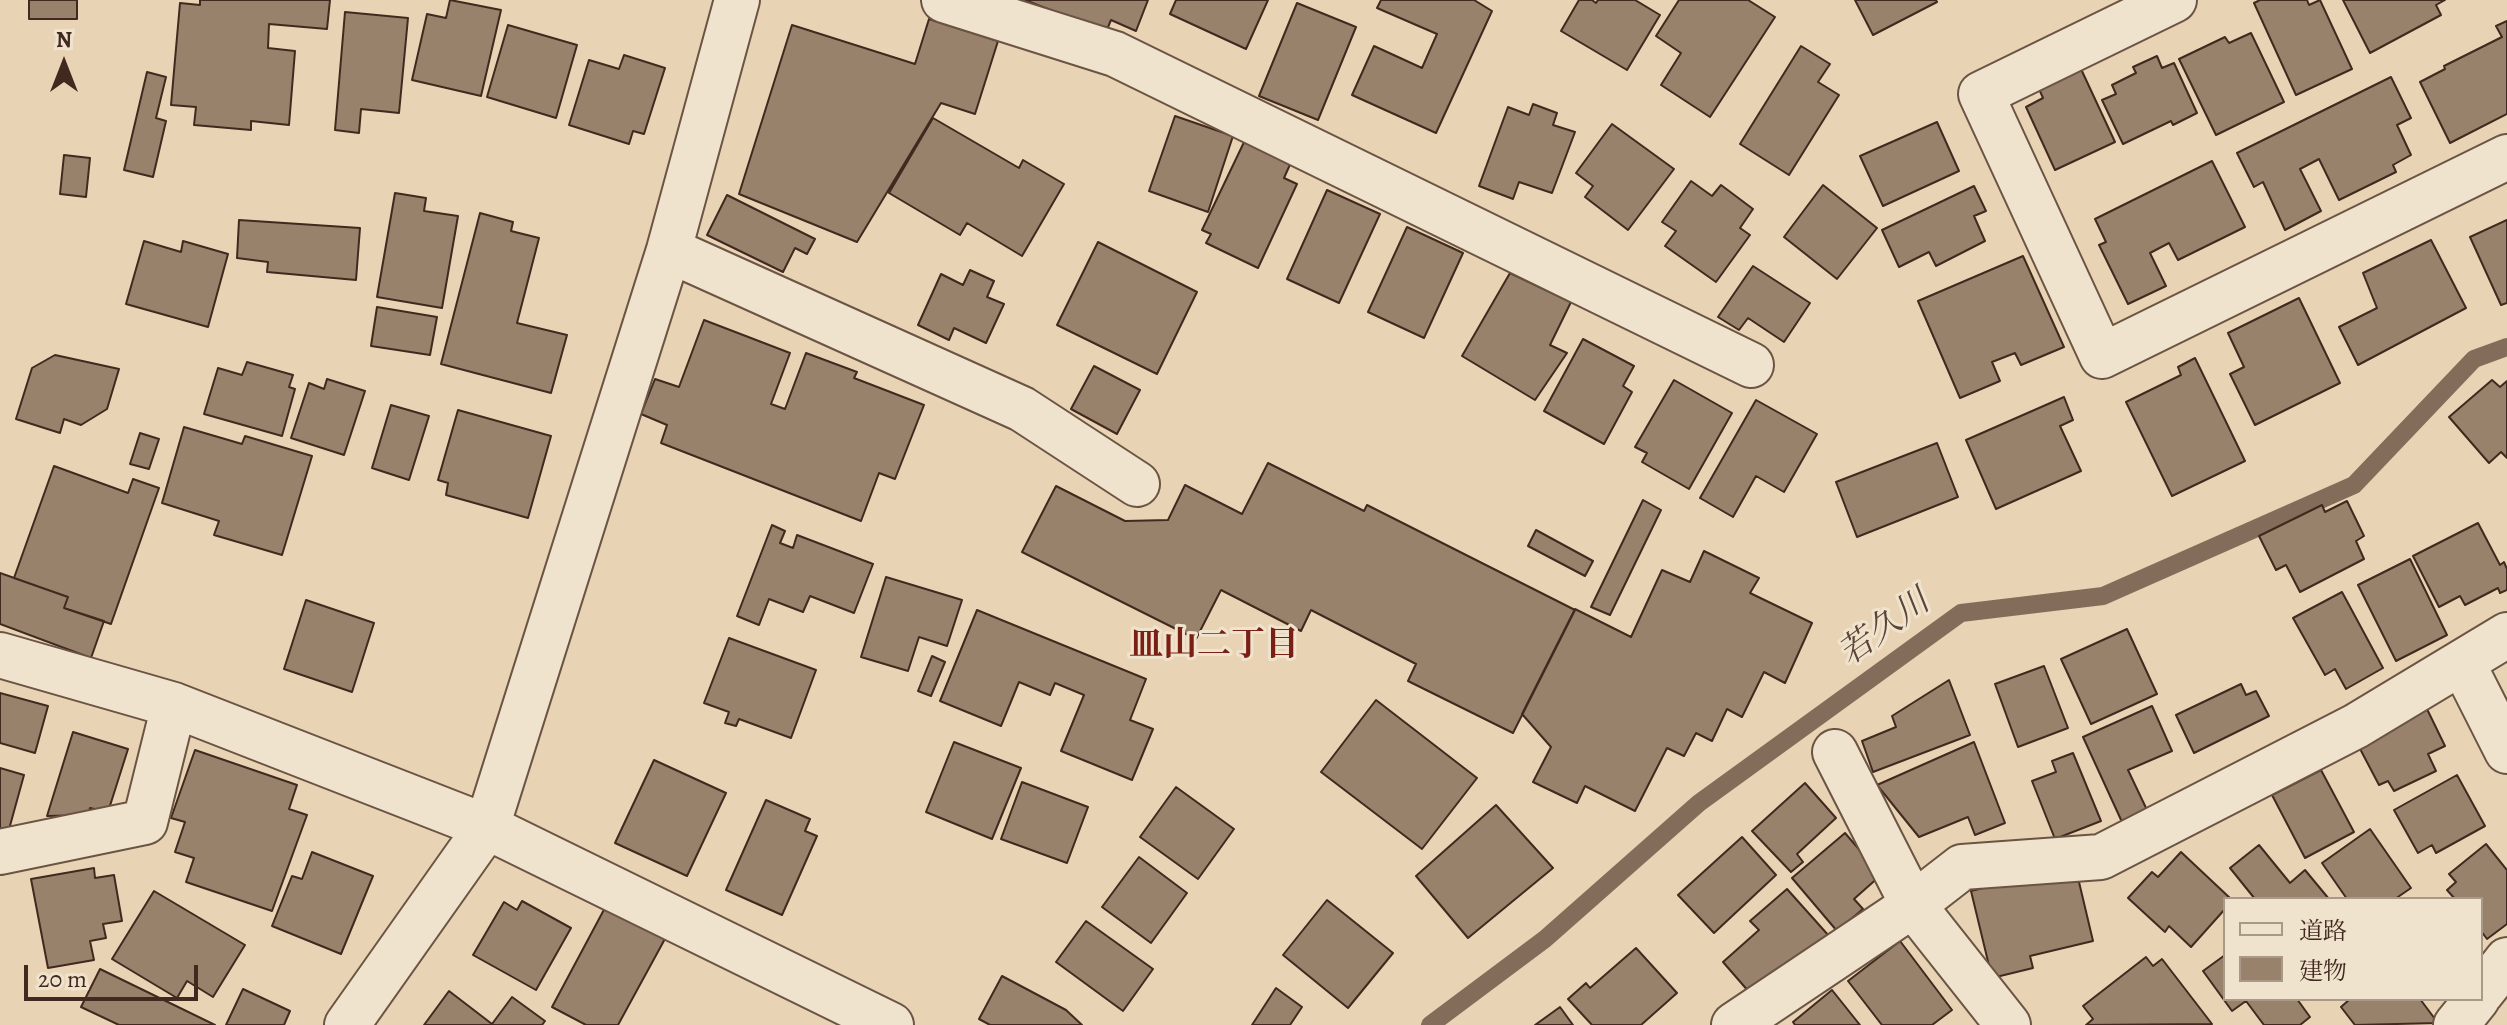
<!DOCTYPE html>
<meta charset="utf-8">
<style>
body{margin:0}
#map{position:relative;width:2507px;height:1025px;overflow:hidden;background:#e8d4b4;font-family:Alegreya,"Noto Serif JP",serif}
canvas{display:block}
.legend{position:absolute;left:2223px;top:897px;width:260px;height:104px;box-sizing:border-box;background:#f0e3ce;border:2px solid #a98;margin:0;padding:10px 14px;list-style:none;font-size:24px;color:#41291f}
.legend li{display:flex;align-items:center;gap:16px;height:40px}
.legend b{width:40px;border:2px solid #a98}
.north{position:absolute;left:24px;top:24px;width:80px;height:80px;-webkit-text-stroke:6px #f0e3ce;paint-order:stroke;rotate:0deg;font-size:22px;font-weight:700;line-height:32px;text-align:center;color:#41291f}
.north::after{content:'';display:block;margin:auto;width:28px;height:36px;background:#41291f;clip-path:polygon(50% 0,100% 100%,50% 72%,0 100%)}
.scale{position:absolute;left:24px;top:965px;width:174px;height:36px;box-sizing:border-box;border:4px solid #41291f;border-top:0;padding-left:10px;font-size:24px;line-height:28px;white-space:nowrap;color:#41291f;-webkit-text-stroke:6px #f0e3ce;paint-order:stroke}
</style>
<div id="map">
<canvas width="2507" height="1025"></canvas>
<ul class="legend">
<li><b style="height:10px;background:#f0e3ce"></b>道路</li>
<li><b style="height:22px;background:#98826c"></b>建物</li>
</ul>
<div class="north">N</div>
<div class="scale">20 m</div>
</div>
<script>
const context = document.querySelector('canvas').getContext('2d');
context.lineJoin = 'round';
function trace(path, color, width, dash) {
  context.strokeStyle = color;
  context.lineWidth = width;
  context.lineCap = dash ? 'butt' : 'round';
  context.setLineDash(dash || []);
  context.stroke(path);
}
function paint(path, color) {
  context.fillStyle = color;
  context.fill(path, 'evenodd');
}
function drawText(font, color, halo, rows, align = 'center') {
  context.font = font + ' Alegreya,"Noto Serif JP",serif';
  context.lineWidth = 6;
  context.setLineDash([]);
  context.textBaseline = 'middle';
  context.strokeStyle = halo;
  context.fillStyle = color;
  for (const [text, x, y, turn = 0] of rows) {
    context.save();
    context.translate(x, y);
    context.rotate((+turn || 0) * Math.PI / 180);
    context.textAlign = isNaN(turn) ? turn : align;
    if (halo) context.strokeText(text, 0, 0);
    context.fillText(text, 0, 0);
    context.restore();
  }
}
trace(new Path2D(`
 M1430 1025 1545 939 1699 803 1961 613 2103 596 2354 485 2474 359 2507 347`), '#836d5a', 18);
const building = new Path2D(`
 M29 0H77V19H29Z
 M200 0H330L327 29 269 24 268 48 295 51 289 125 251 121V130L194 125 196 107 171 105 180 3 200 5Z
 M450 0 501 10 481 96 412 80 427 14 446 18Z
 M1025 0H1148L1136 31 1111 20 1106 32Z
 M1176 0H1268L1246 49 1170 14Z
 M1381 0H1474L1492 11 1436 133 1352 95 1374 46 1422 68 1437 34 1377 8Z
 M1579 0H1592L1596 3 1598 0H1635L1660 15 1627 70 1561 31Z
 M1679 0H1748L1775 17 1710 117 1661 85 1681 53 1656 36Z
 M1855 0H1936L1937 2 1873 35Z
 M2260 0H2307L2309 5 2320 0 2352 69 2296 95 2254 3Z
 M2343 0H2445L2436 5 2441 15 2370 53Z
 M1297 3 1356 27 1318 120 1259 96Z
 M345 12 408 18 399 113 361 109 359 133 335 130Z
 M929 19 998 41 975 114 941 103 857 242 739 194 792 25 915 64Z
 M2507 21V114L2450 143 2420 82 2445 69 2444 66 2502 37 2496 26Z
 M508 25 577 45 556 118 487 97Z
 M2251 33 2284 102 2216 135 2179 59 2225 37 2229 43Z
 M1801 46 1830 64 1818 82 1839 95 1789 175 1740 144Z
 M624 55 665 68 644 134 633 131 629 144 569 125 589 60 619 69Z
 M2157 56 2162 68 2174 63 2197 113 2173 125 2171 121 2123 144 2102 100 2116 94 2112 85 2136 73 2133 67Z
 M2081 69 2115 142 2055 170 2026 107 2043 98 2039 89Z
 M147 72 166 77 156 118 166 121 153 177 124 170Z
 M2391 77 2411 118 2397 125 2411 155 2393 165 2396 172 2339 200 2319 159 2300 169 2321 211 2285 230 2263 182 2254 187 2237 153Z
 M1533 104 1557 113 1553 125 1575 132 1552 193 1519 182 1513 199 1479 186 1508 107 1529 115Z
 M1175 116 1233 136 1208 212 1149 191Z
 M933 118 1019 168 1023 160 1064 184 1022 256 967 223 960 235 889 193Z
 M1937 122 1959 171 1883 206 1860 156Z
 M1612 124 1674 169 1628 230 1585 197 1593 186 1576 173Z
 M1246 138 1292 160 1284 178 1297 184 1258 268 1206 243 1211 234 1202 230Z
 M64 155 90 158 86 197 60 194Z
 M2212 161 2245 227 2178 260 2169 243 2150 253 2166 286 2128 304 2099 245 2106 242 2095 219Z
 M1691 181 1712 196 1721 185 1753 209 1740 228 1750 235 1716 282 1665 246 1676 231 1662 222Z
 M1823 185 1877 228 1837 279 1784 237Z
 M1974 186 1986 211 1974 216 1985 241 1936 266 1929 252 1899 267 1882 230Z
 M1327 190 1380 214 1339 303 1287 279Z
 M395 193 426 198 424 211 458 216 442 308 377 297Z
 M727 195 815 239 807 254 795 248 783 272 707 235Z
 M480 213 513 222 511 231 539 238 517 323 567 335 551 393 441 364Z
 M239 220 360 228 356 280 267 272 268 262 237 258Z
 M2507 220V303L2501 305 2470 237Z
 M1407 227 1463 253 1424 338 1368 312Z
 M2431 240 2466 308 2358 365 2339 327 2377 308 2363 273Z
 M144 241 181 252 183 241 228 254 208 327 126 304Z
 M1098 242 1197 292 1157 374 1057 325Z
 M2023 256 2064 347 2021 365 2015 353 1992 362 2000 381 1960 398 1918 301Z
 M1753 266 1810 303 1784 342 1748 318 1739 330 1718 317Z
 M970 270 994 281 987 297 1004 304 986 343 954 328 949 340 918 325 941 274 963 285Z
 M1510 273 1571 302 1550 345 1567 353 1535 400 1462 356Z
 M2299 298 2340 383 2255 425 2230 374 2244 367 2228 333Z
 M377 307 437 317 430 355 371 346Z
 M704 320 790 353 771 404 785 409 806 353 857 372 854 378 924 405 895 479 879 473 861 521 661 443 667 425 641 414 655 379 679 387Z
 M1583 339 1634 366 1623 386 1632 392 1604 444 1544 411Z
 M55 355 119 369 107 409 81 425 64 419 60 433 16 419 32 368Z
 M2195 358 2245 461 2172 496 2126 402 2181 375 2178 367Z
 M247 362 293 375 289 387 295 389 282 436 204 414 218 368 242 375Z
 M1094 366 1140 390 1117 434 1071 409Z
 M327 379 365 391 344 455 291 438 309 383 324 389Z
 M1674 380 1732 413 1689 489 1642 462 1647 453 1635 447Z
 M2492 380 2500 387 2507 381V458L2501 452 2489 463 2449 417Z
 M2064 397 2073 420 2060 426 2081 471 1996 509 1966 440Z
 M1756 400 1817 434 1784 492 1756 476 1733 517 1700 498Z
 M391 405 429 416 409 480 372 468Z
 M458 410 551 436 528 518 446 495 448 483 438 480Z
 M184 427 242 444 245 436 312 456 282 555 214 535 219 521 162 503Z
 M140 433 159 439 149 469 130 464Z
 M1937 443 1958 497 1857 537 1836 482Z
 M1268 463 1364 511 1367 505 1575 610 1513 733 1408 681 1416 664 1311 610 1301 631 1221 590 1196 639 1022 552 1056 486 1125 521 1168 520 1185 485 1242 514Z
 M54 466 128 493 133 479 159 488 111 624 64 608 68 597 14 578Z
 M1643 500 1661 510 1610 615 1591 607Z
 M2347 501 2364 536 2356 541 2364 559 2300 592 2286 565 2276 570 2259 536 2322 505 2325 512Z
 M2478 523 2500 565 2504 562 2507 569V590L2500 593 2498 588 2465 605 2460 596 2439 607 2413 556Z
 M772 525 785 531 780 543 793 548 797 535 873 564 854 613 810 596 803 612 769 599 759 625 737 616Z
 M1536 530 1593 561 1585 576 1528 546Z
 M1704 551 1759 578 1750 593 1812 623 1785 683 1764 672 1742 717 1727 709 1712 741 1696 733 1684 756 1667 748 1635 811 1585 786 1577 803 1533 782 1551 747 1522 714 1575 609 1631 637 1662 570 1690 582Z
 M2410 559 2447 635 2396 661 2358 585Z
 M0 573 68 597 64 608 104 621 91 658 0 624Z
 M886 577 962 600 947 646 919 637 908 671 861 657Z
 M2342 592 2383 668 2346 689 2335 669 2325 675 2293 618Z
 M306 600 374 623 352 692 284 669Z
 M977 610 1146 679 1130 720 1153 729 1132 780 1061 751 1084 695 1055 683 1050 695 1019 682 1001 726 940 701Z
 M2127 629 2157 694 2091 724 2061 659Z
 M729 638 816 670 791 738 739 719 736 726 725 723 729 712 704 703Z
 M932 656 945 662 931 696 918 691Z
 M2044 666 2068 728 2018 747 1995 684Z
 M1949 680 1970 735 1873 772 1862 741 1896 727 1892 716Z
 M2241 684 2246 695 2256 691 2269 716 2194 753 2176 715Z
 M0 693 48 706 35 753 0 743Z
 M1376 700 1477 778 1422 849 1321 772Z
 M2152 706 2172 751 2128 770 2147 810 2122 822 2083 737Z
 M2427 709 2445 746 2428 754 2436 771 2394 791 2388 781 2379 785 2358 745Z
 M73 732 128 749 108 812 90 808 88 815 47 816Z
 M954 742 1021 768 992 839 926 812Z
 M1974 742 2005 823 1975 835 1968 817 1919 837 1877 785Z
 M195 750 297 785 289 809 307 815 272 911 186 882 194 858 175 852 185 822 171 818Z
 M2073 753 2101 821 2055 839 2032 781 2056 772 2052 761Z
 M654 760 726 793 687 876 615 843Z
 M0 768 24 775 8 833 0 830Z
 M2321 770 2354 832 2305 858 2272 795Z
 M2457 775 2485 826 2436 853 2432 845 2418 853 2394 810Z
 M1022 782 1088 807 1067 863 1001 839Z
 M1805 783 1836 818 1797 854 1803 862 1791 872 1752 831Z
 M1176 787 1234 829 1198 879 1140 837Z
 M766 800 810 819 805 831 817 836 782 915 726 890Z
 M1496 805 1553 868 1468 938 1416 876Z
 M2370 829 2411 888 2395 899H2347L2322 863Z
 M1845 833 1881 875 1854 899 1863 909 1837 931 1792 878Z
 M1742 837 1776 875 1714 933 1678 895Z
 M2486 844 2507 870V924L2487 939 2481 931V899H2455L2447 890 2456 882 2449 874Z
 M2259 845 2290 883 2305 870 2329 899H2255L2230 868Z
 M312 852 373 876 341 954 272 926 292 876 302 879Z
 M2181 852 2231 899H2225V909L2191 947 2169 926 2165 932 2128 898 2152 872 2158 877Z
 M1139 857 1187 893 1151 943 1102 907Z
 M94 868 95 878 114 875 122 921 103 924 106 938 90 941 94 960 48 968 31 879Z
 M2051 871 2079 882 2093 941 2030 956 2033 968 1992 978 1971 891Z
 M1787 889 1829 936 1756 1000 1723 962 1759 930 1750 921Z
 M154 891 245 945 213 997 187 981 177 998 112 959Z
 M1327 900 1393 953 1348 1008 1283 955Z
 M522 901 571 928 536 990 473 955 504 902 517 910Z
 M607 904 666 937 618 1025H586L552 1007Z
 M1086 921 1153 969 1123 1011 1056 962Z
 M1900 941 1952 1010 1932 1025H1882L1848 981Z
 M1636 948 1677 993 1641 1025H1592L1568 999 1586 983 1590 988Z
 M2225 955V999H2297L2310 1017 2300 1025H2264L2246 1001 2232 1011 2203 971Z
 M2146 957 2153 966 2162 959 2212 1024 2086 1025 2093 1019 2083 1006Z
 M100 969 215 1025H119L81 1007Z
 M1002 976 1066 1010 1082 1025H990L979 1019Z
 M1276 988 1302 1007 1290 1025H1252Z
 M243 989 290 1011 284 1025H226Z
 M1832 990 1860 1025H1795L1793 1022Z
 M449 991 492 1024 512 997 545 1021 542 1025H424Z
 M2350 999H2420L2438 1023 2355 1025 2341 1007Z
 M1560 1007 1573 1025H1535Z`);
paint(building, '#98826c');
trace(building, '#41291f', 2);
const minor = new Path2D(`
 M944 0 1115 54 1751 365
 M2174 0 1981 94 2102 356 2507 157
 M669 250 1022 409 1137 484
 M0 655 174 705 487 827 891 1025
 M2463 664 2507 751
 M1835 752 1913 905 2008 1025
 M0 852 145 822 174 705
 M2481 993 2507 960
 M347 1025 487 827 669 250 737 0
 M1734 1025 1913 905 1962 867 2101 857 2356 726 2507 635
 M2456 1025 2477 999`);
trace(minor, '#6b5444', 48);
trace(minor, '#f0e3ce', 44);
drawText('italic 34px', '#5c4538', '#f0e3ce', [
 ["若久川",1885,629,-36]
]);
drawText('bold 34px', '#7a1f14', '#f0e3ce', [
 ["皿山二丁目",1214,647]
]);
</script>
